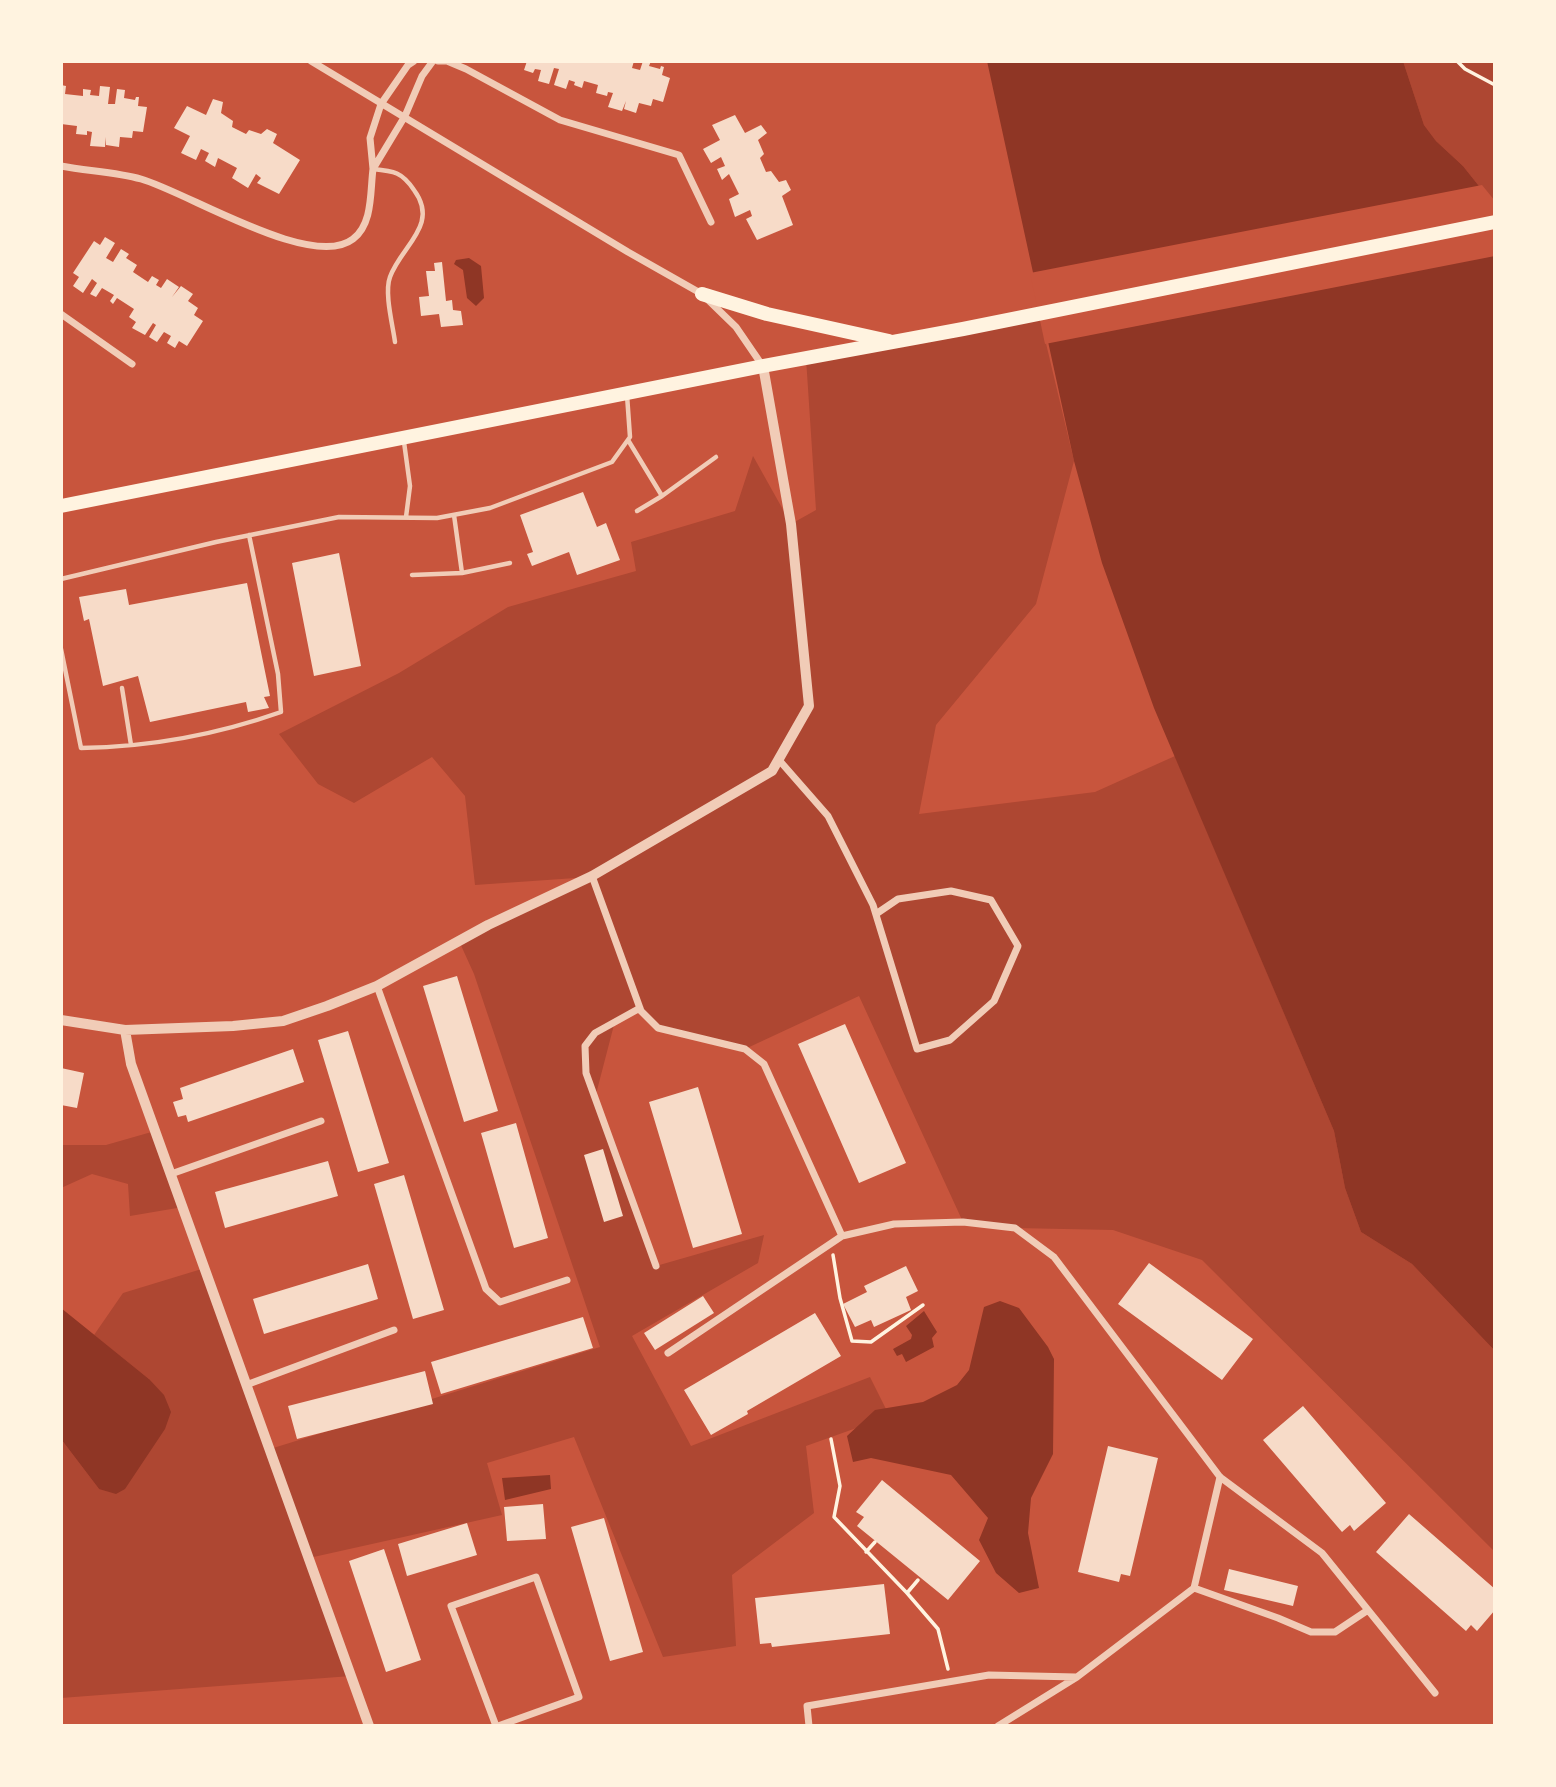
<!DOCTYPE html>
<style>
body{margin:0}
#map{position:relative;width:1556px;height:1787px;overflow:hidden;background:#c8553d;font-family:"Source Serif 4",serif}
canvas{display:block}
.frame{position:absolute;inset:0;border:63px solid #fff3e0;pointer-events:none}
</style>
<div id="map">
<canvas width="1556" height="1787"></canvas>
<div class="frame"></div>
</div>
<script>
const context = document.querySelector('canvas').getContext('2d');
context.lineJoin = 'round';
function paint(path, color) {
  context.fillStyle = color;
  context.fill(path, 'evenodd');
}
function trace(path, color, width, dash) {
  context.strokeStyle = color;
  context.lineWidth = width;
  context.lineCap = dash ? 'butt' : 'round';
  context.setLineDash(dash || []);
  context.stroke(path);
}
paint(new Path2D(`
 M1403 61H1495V206L1463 166 1436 141 1424 125Z
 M1039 314 1074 461 1036 604 936 725 919 814 1095 792 1175 756 1334 1131 1345 1188 1361 1232 1412 1264 1495 1351V1552L1202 1260 1113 1230 1015 1228 963 1222 859 996 745 1049 658 1028 641 1011 615 1021 595 1098 656 1266 764 1235 758 1263 632 1336 691 1446 870 1377 888 1413 862 1426 806 1446 814 1513 732 1575 736 1646 663 1657 574 1437 487 1463 502 1515 309 1558 351 1676 61 1698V1439L99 1489 149 1379 94 1335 123 1293 205 1268 270 1449 600 1347 474 974 459 941 590 877 475 885 465 796 432 757 354 803 318 784 279 734 399 673 508 607 636 571 631 542 735 511 753 456 791 524 816 510 806 358Z
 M155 1131 183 1207 130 1216 128 1184 92 1174 61 1188V1145H106Z`), '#ae4732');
paint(new Path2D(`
 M987 61H1403L1424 125 1436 141 1463 166 1495 206V1351L1412 1264 1361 1232 1345 1188 1334 1131 1154 708 1102 563 1074 461Z
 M469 258 481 266 484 298 476 306 467 298 463 270 454 264 456 260Z
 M1000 1301 1019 1308 1048 1347 1054 1359 1053 1454 1031 1498 1028 1533 1039 1588 1019 1593 996 1573 979 1540 988 1518 951 1475 871 1458 853 1462 847 1436 875 1410 923 1402 957 1385 969 1370 984 1307Z
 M61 1308 149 1379 164 1395 171 1412 165 1429 125 1489 116 1494 99 1489 61 1439Z
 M924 1311 937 1332 932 1338 934 1347 906 1362 902 1354 897 1356 893 1349 911 1339 912 1335 906 1326Z
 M550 1475 551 1489 505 1500 502 1478Z`), '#8f3625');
paint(new Path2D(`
 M1482 185 1495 201V256L1045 344 1030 273Z`), '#c8553d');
paint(new Path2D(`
 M527 61H634L632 68 640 70 643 61H651L649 66 660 69 661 66 664 67 662 75 670 78 663 102 653 99 651 106 639 103 636 113 624 109 626 101 622 111 608 107 613 93 608 92 607 96 596 93 598 85 584 81 582 88 574 85 575 82 569 80 566 89 554 85 559 69 554 68 549 84 538 81 541 70 535 69 533 73 524 70Z
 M61 85 66 86 65 94 83 96V89L91 90 90 95 99 96 100 86 110 87 108 104H115L117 89 125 90 124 98 135 100 136 97H139L138 106 147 107 143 132 133 131 132 138 120 137 119 147 106 145V137L105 147 90 146 92 132 87 131V135L76 134 77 126 61 124Z
 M213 99 223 102 221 113 233 121 232 127 246 134 249 130 261 134 267 129 277 134 273 143 300 160 279 194 257 183 261 178 256 174 248 188 232 178 237 168 218 158 215 167 205 161 209 153 201 149 196 160 181 153 190 136 174 128 187 106 206 115Z
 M735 115 745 133 761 125 767 133 758 140 764 154 760 158 766 172 771 171 779 182 786 180 791 190 782 196 793 225 757 240 746 219 752 216 750 210 735 217 729 199 739 194 729 174 722 180 717 169 725 166 721 157 711 163 703 149 720 140 712 125Z
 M105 237 115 243 106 258 113 262 121 249 129 254 126 258 137 265 133 272 148 282 152 276 159 280 156 285 161 288 167 279 179 287 172 297 181 286 193 294 188 301 198 308 194 315 203 321 187 346 179 341 175 348 167 343 171 336 164 332 157 342 149 337 156 325 153 323 145 335 132 328 136 322 129 317 134 309 117 298 113 304 110 301 114 295 102 288 96 297 90 294 97 283 92 279 83 293 73 286 79 277 73 273 94 241 100 245Z
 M442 262 446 301 452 300 453 310 461 311 463 325 441 327 439 314 421 316 419 297 429 296 426 271H435L434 263Z
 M583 492 597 527 606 523 620 560 577 575 569 552 532 566 527 554 533 552 520 515Z
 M339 553 361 666 314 676 292 563Z
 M247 583 270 696 264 697 269 708 248 712 246 702 150 722 138 676 103 686 89 619 84 621 79 597 126 589 129 605Z
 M457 976 498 1111 464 1122 423 986Z
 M845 1024 906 1163 859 1183 798 1044Z
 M348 1031 389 1163 358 1172 318 1040Z
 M293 1049 304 1082 188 1122 186 1115 178 1117 173 1102 183 1099 180 1088Z
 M61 1068 84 1073 77 1108 61 1105Z
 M698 1087 742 1234 693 1248 649 1102Z
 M516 1123 548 1238 514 1248 481 1133Z
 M603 1149 623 1216 604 1222 584 1155Z
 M328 1161 338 1196 225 1228 215 1192Z
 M404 1175 444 1310 413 1319 374 1184Z
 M1149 1263 1253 1339 1222 1380 1118 1304Z
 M368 1264 378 1299 264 1334 253 1299Z
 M906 1266 918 1291 906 1297 911 1310 874 1327 871 1320 855 1327 843 1304 867 1292 864 1286Z
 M703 1296 714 1313 655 1350 644 1333Z
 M815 1313 841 1356 747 1411 748 1414 711 1435 684 1390Z
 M583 1317 593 1348 441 1394 431 1362Z
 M425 1371 433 1404 297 1439 288 1406Z
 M1303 1406 1386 1503 1354 1531 1350 1525 1342 1532 1263 1440Z
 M1108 1446 1158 1458 1130 1576 1121 1574 1119 1582 1078 1572Z
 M882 1480 980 1561 948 1600 857 1526 864 1517 856 1512Z
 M543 1504 546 1539 507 1541 504 1507Z
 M1409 1514 1495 1589V1610L1477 1631 1471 1625 1466 1631 1376 1552Z
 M604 1518 643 1652 610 1661 571 1527Z
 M467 1523 477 1555 407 1576 398 1544Z
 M384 1549 421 1660 386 1672 349 1561Z
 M1229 1569 1298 1586 1293 1606 1224 1590Z
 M884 1584 890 1634 772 1647 771 1643 760 1644 755 1598Z`), '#f7dbc8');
trace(new Path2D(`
 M1457 61 1465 69 1495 85
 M833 1255 840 1298 852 1341 871 1342 923 1305
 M831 1439 840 1486 834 1517 907 1593 938 1629 948 1669
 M866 1552 875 1542
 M907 1593 918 1580`), '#fff3e0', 3.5);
trace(new Path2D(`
 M373 169C394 171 402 172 414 190 440 225 401 246 390 277 384 293 393 326 395 342
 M628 440 662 496 716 457
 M404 442 410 486 406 517
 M637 511 662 496
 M454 515 462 573 510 563
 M412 575 462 573
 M61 579 216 542 339 517 437 518 490 508 612 462 630 437 627 395
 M61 649 81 748C150 747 216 735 281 712L278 674 249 535
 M122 688 131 745`), '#f1ccb7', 4.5);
trace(new Path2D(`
 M311 61 628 252 702 294 736 327 762 365
 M414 61 408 65 381 104 370 138 373 169 405 116 422 76 433 61
 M438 61H447L466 69 560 120 679 155 711 222
 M61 166C87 171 116 172 141 179 187 192 312 271 353 239 373 224 370 192 373 169
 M61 314 132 364
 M779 760 828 816 873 905 917 1049 950 1040 994 1001 1018 946 991 900 951 891 898 899 876 914
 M592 876 641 1011 658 1028 745 1049 764 1064 842 1236
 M377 986 486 1289 500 1302 567 1280
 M640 1008 595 1033 585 1046 586 1073 656 1266
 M171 1174 321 1121
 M668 1353 842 1236 894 1224 963 1222 1015 1228 1054 1257 1220 1477 1322 1553 1435 1693
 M246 1385 394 1330
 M1194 1588 1278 1618 1311 1632H1335L1368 1610
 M496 1726 451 1606 536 1577 579 1697 498 1726
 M809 1726 807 1706 989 1675 1076 1677
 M998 1726 1077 1677 1194 1588 1220 1477`), '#f1ccb7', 7);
trace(new Path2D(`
 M61 1020 125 1030 233 1026 283 1021 327 1006 377 986 488 925 592 876 772 771 809 706 791 524 763 366
 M125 1030 131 1064 369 1726`), '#f1ccb7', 10);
trace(new Path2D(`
 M702 294 767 314 889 341
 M61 506 763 366 963 329 1495 222`), '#fff3e0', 14);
</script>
